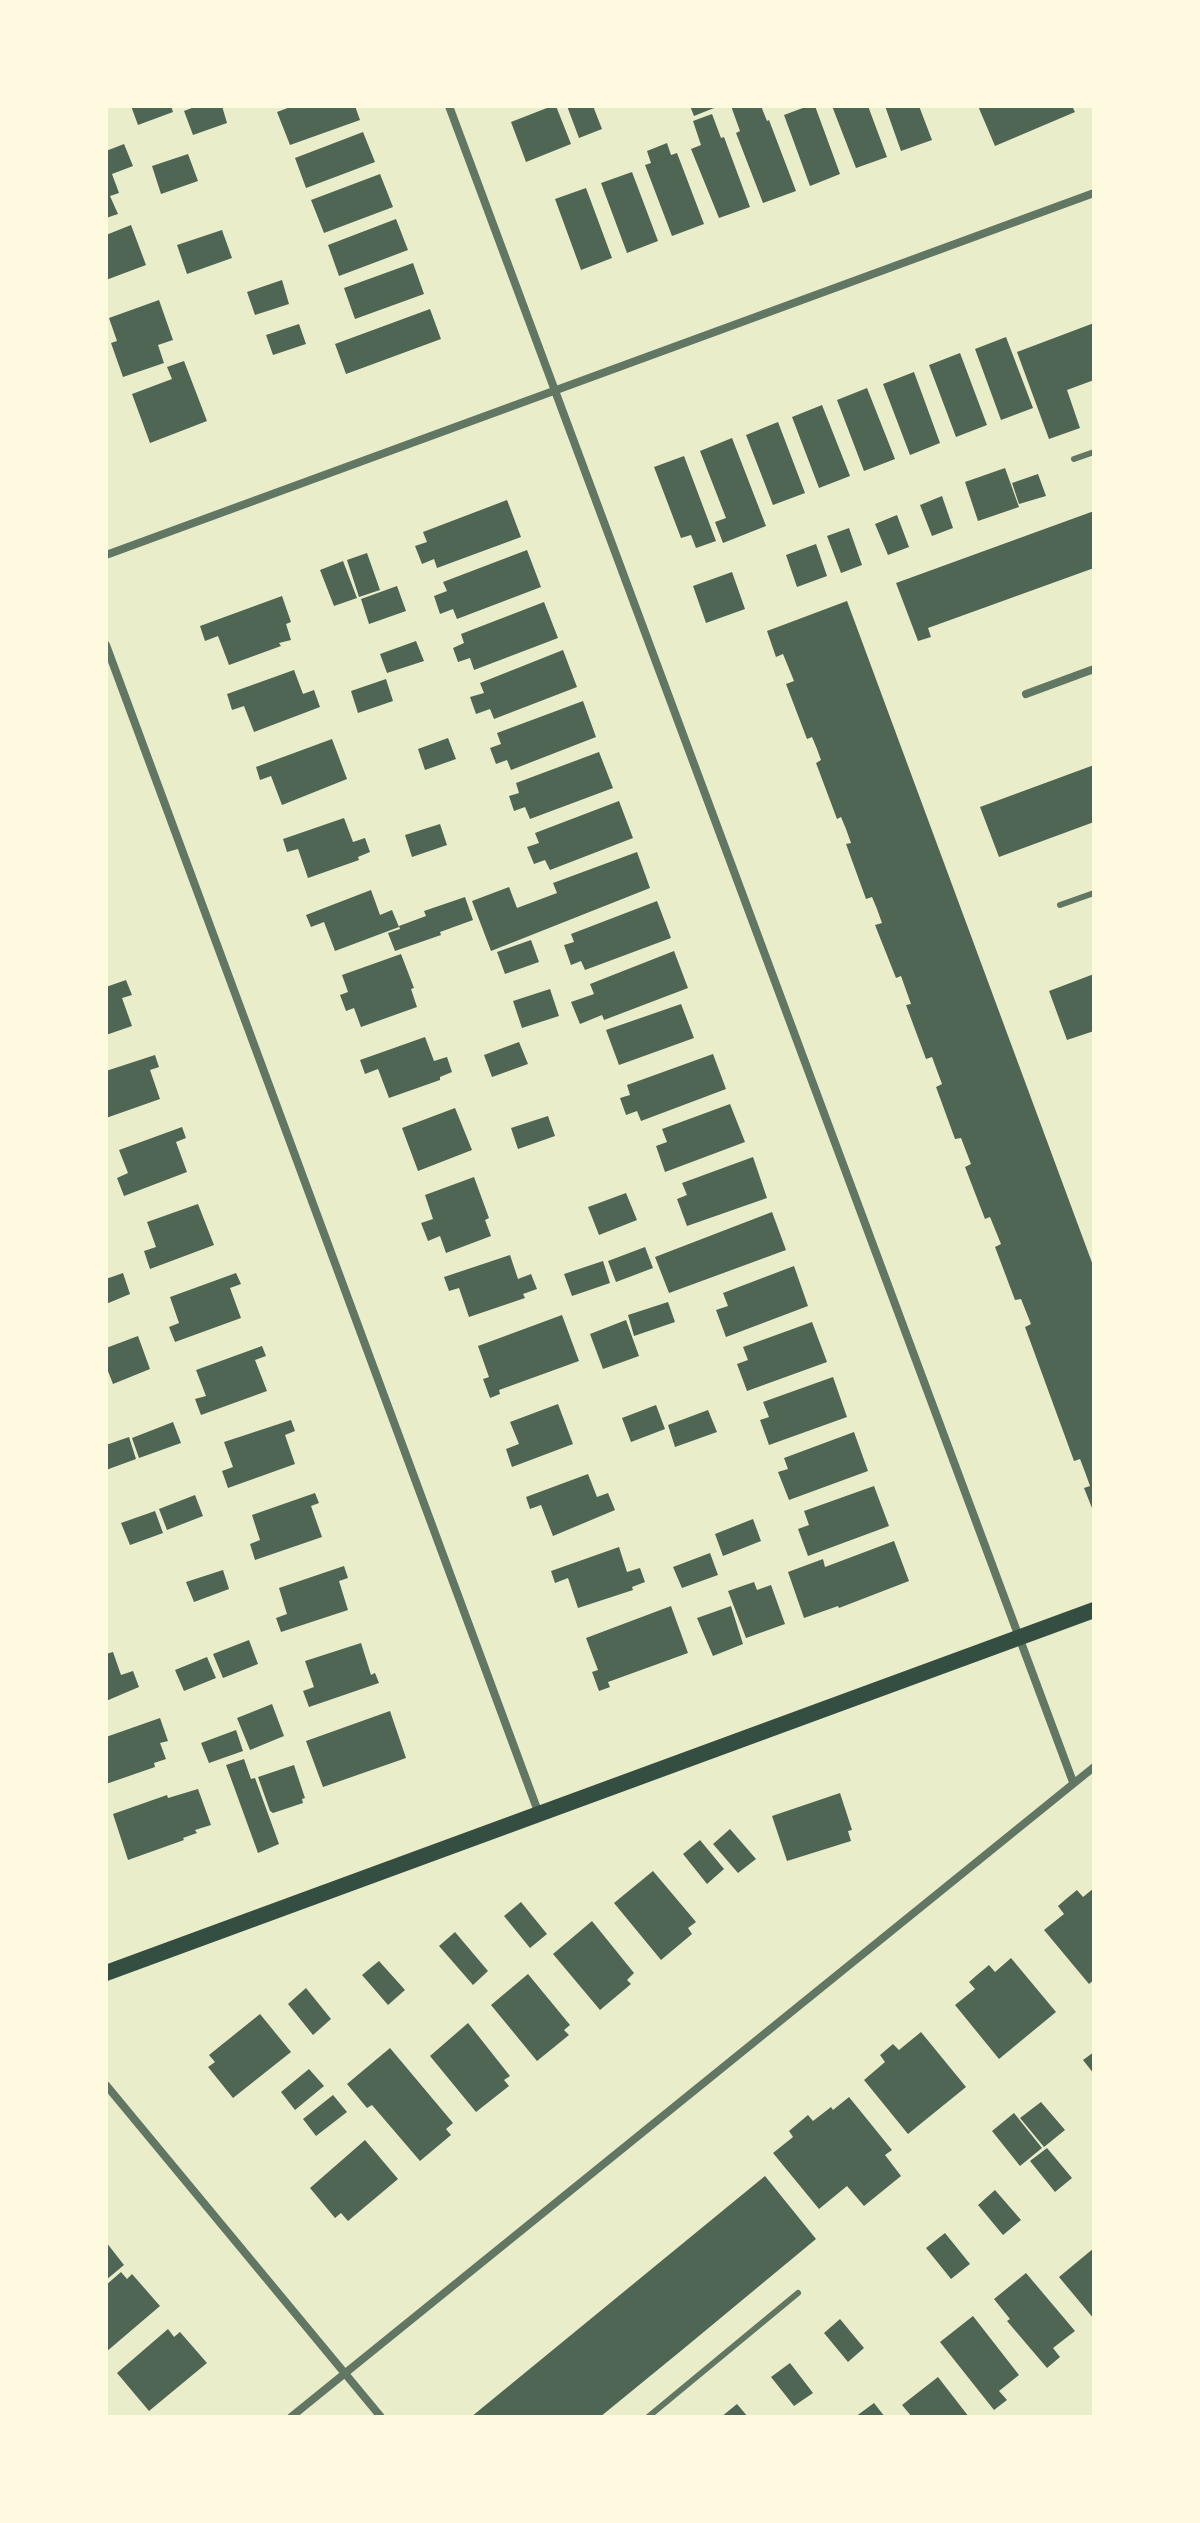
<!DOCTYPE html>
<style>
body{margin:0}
#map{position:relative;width:1200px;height:2523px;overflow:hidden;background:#e9edc9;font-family:Quicksand,sans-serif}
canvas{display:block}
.frame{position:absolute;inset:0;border:108px solid #fefae0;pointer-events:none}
</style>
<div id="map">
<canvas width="1200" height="2523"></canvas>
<div class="frame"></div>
</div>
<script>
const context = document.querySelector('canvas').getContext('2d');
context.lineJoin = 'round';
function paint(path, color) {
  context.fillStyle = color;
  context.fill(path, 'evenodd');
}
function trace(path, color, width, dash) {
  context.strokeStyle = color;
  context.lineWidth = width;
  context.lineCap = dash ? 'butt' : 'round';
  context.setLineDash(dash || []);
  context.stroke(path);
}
paint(new Path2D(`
 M131 106H171L173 112 138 125Z
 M197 106H222L227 123 193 135 184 111Z
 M293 106H355L360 120 290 145 277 112Z
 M552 106H556L571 144 526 162 511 122Z
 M567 106H593L602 129 579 138Z
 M690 106H719L694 116Z
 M731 106H761L767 121 769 120 796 191 763 203 736 133 740 131Z
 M808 106H815L840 174 810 186 784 115Z
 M832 106H868L887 157 856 168Z
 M885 106H919L932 140 901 151Z
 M978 106H1072L1075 112 995 146Z
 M712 114 721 138 724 137 750 207 719 218 691 149 701 145 693 121Z
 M363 132 375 162 306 188 295 158Z
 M667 143 671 155 677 153 704 224 672 236 645 165 651 163 647 151Z
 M124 144 133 166 112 174 119 193 110 196 118 214 106 218V151Z
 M188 154 198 181 161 194 152 166Z
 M632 172 658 241 627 253 601 183Z
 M380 174 393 207 324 233 311 200Z
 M586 188 612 258 581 270 555 199Z
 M396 219 408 250 339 276 328 245Z
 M131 225 146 265 106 280V235Z
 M222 230 232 258 187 274 177 245Z
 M413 263 424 294 355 319 344 288Z
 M282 280 289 304 255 315 247 292Z
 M159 300 173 340 158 345 164 363 123 377 111 343 117 341 109 318Z
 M430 309 441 339 346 374 335 344Z
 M1094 323V380L1067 390 1080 428 1049 439 1017 352Z
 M299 324 306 344 273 355 266 335Z
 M1006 337 1033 408 1001 420 975 349Z
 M960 353 987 425 956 437 929 365Z
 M184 361 207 421 150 443 132 394 172 379 167 367Z
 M914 372 940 443 910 455 883 384Z
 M867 388 895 459 864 471 837 400Z
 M822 405 850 476 819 488 792 417Z
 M778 422 805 493 773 505 746 435Z
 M732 438 766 526 723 543 715 522 726 518 700 451Z
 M684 456 716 541 696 548 691 535 681 538 654 467Z
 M1005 468 1019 507 978 521 965 482Z
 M1038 474 1046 496 1019 504 1012 483Z
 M942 496 953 528 932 536 920 505Z
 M507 500 521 537 437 568 434 559 422 564 415 546 427 542 423 532Z
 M1094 511V568L928 628 931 637 918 641 896 583Z
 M897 515 909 547 888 555 875 524Z
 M849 528 862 565 841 573 827 536Z
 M816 544 827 576 797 587 786 555Z
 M527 550 541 587 457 619 453 609 440 614 434 596 447 591 443 582Z
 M367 553 380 590 359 597 347 560Z
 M343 561 357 598 334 606 320 570Z
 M732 572 745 609 706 623 693 586Z
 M397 586 406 611 369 624 361 599Z
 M282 596 291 622 286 624 291 640 279 643 281 646 229 665 218 636 205 641 200 626Z
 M847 601 1094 1268V1513L1084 1488 1090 1486 1085 1472 1080 1459 1074 1461 1025 1327 1031 1324 1021 1299 1015 1300 995 1247 1001 1244 990 1217 985 1219 965 1167 971 1164 961 1138 955 1139 936 1087 942 1084 932 1057 926 1059 906 1005 911 1004 901 976 896 978 875 925 882 923 877 909 872 897 866 899 846 844 851 843 846 829 841 817 837 819 816 763 821 760 817 749 812 737 807 739 786 684 794 681 783 654 776 657 767 631Z
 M544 602 558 638 474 670 470 658 458 662 453 648 464 643 461 634Z
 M416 641 424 661 387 673 380 654Z
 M563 650 577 687 494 719 490 709 476 714 470 697 484 693 480 683Z
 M294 670 303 694 314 690 320 707 254 732 244 706 232 710 227 694Z
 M386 679 393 701 358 713 351 691Z
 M583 701 596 737 511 770 507 760 496 764 490 748 501 744 497 733Z
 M448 738 456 759 425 770 418 749Z
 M332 739 347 779 282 805 271 776 260 780 256 767Z
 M599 752 613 788 530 819 525 807 514 811 509 796 519 793 516 783Z
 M1094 765V822L999 857 980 807Z
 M619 801 633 838 550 870 545 860 534 864 527 847 539 843 535 833Z
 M344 818 353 842 365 838 370 852 358 857 359 860 308 878 298 849 287 852 283 839Z
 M440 824 447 845 412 857 405 835Z
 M637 852 650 888 491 951 472 901 509 887 517 908 557 893 553 883Z
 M371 890 380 915 392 910 399 927 335 951 324 922 311 927 306 915Z
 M465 897 473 920 440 932 441 935 395 951 388 933 400 929 399 926 426 916 424 911Z
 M657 901 671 938 585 970 581 961 571 965 564 945 574 942 571 934Z
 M531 940 539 962 505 974 497 952Z
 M674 951 688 988 604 1020 602 1015 580 1024 571 1002 594 994 590 984Z
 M401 954 414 988 411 989 417 1007 361 1027 354 1008 346 1011 340 995 348 992 342 975Z
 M1094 974V1031L1067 1040 1049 991Z
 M126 980 132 995 122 998 132 1026 106 1035V987Z
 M550 989 559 1016 522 1028 513 1001Z
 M681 1004 694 1038 619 1065 606 1030Z
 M425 1037 434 1061 447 1057 452 1072 440 1077V1080L389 1098 378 1069 365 1074 360 1060Z
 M519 1042 528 1064 492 1077 484 1055Z
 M713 1054 726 1089 641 1121 637 1111 626 1115 620 1098 630 1095 627 1085Z
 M155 1055 159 1067 150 1070 160 1099 106 1118V1071Z
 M730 1104 745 1142 665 1172 656 1146 667 1142 662 1129Z
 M455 1108 472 1150 418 1171 402 1128Z
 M548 1116 555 1136 518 1149 511 1128Z
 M182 1127 186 1138 176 1142 187 1172 124 1196 117 1178 128 1173 119 1150Z
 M753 1157 767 1198 687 1226 677 1199 687 1195 682 1183Z
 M474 1177 489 1218 485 1220 491 1236 446 1253 440 1236 428 1241 421 1223 433 1219 425 1195Z
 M626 1193 637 1220 599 1235 588 1207Z
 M198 1204 214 1245 150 1269 144 1251 156 1247 147 1222Z
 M772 1212 786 1250 669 1293 655 1257Z
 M645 1247 653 1268 616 1282 608 1261Z
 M510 1255 518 1279 531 1274 537 1289 523 1294 525 1298 469 1317 459 1288 449 1291 444 1277Z
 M603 1261 610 1283 572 1296 564 1274Z
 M794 1266 808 1306 726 1337 716 1310 728 1306 723 1293Z
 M123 1273 130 1294 106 1304V1279Z
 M236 1273 241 1284 230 1288 241 1318 175 1342 169 1327 179 1323 170 1297Z
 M668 1302 675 1322 634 1336 628 1315Z
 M562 1315 579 1361 499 1390 500 1394 490 1398 483 1379 489 1377 478 1346Z
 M626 1320 639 1356 603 1369 590 1334Z
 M812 1322 827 1362 747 1391 737 1364 748 1360 743 1347Z
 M138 1336 150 1369 113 1384 106 1366V1348Z
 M262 1346 266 1356 255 1360 267 1391 201 1415 195 1399 206 1396 196 1370Z
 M833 1377 847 1417 769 1445 760 1420 769 1417 763 1402Z
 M558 1404 573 1444 512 1467 506 1449 519 1444 510 1422Z
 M656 1405 665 1429 631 1442 622 1418Z
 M708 1410 717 1432 675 1447 668 1425Z
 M291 1420 295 1431 285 1435 295 1464 228 1488 222 1471 233 1467 224 1442Z
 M173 1422 181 1443 139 1458 132 1438Z
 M854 1432 868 1471 789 1500 778 1472 788 1469 784 1458Z
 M129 1437 136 1459 106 1470V1445Z
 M588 1474 597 1497 608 1493 615 1510 553 1536 541 1505 530 1509 526 1497Z
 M874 1486 889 1526 808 1556 798 1529 809 1525 804 1511Z
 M315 1493 319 1503 311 1506 322 1537 255 1560 250 1544 260 1540 252 1515Z
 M195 1495 203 1516 167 1530 159 1509Z
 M155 1511 163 1533 130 1545 121 1523Z
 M753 1519 761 1541 723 1556 715 1534Z
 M894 1541 909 1581 839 1608 838 1606 804 1618 788 1572 823 1559 825 1567Z
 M619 1547 627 1572 640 1568 645 1582 632 1587 633 1590 578 1608 568 1578 555 1583 551 1571Z
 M710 1553 718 1575 682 1588 673 1567Z
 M344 1566 348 1578 339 1581 348 1610 281 1632 276 1618 287 1614 279 1588Z
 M223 1570 229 1589 194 1602 186 1582Z
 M754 1582 757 1590 771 1585 785 1624 746 1638 728 1591Z
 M671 1606 688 1653 608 1682 610 1687 599 1691 592 1672 598 1670 586 1638Z
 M731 1606 743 1644 713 1656 697 1618Z
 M249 1640 258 1664 223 1678 213 1654Z
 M361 1643 371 1675 375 1673 379 1683 309 1707 303 1691 314 1687 305 1661Z
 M113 1652 121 1675 133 1671 139 1687 106 1701V1654Z
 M207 1657 216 1678 184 1691 175 1670Z
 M272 1704 284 1736 250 1750 237 1718Z
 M390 1711 406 1758 323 1787 306 1741Z
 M160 1718 168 1741 160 1743 166 1759 154 1763 155 1767 106 1784V1737Z
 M236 1730 243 1751 209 1763 201 1743Z
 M244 1759 251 1779 255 1778 279 1844 258 1853 226 1765Z
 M294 1765 305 1798 302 1799 303 1803 273 1813 270 1811 258 1777Z
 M198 1789 211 1825 195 1830 197 1833 183 1838 184 1840 128 1860 113 1814 167 1795 168 1798Z
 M840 1793 852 1830 848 1831 851 1841 787 1861 772 1816Z
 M730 1829 756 1859 738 1873 713 1844Z
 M700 1840 724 1869 707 1884 683 1854Z
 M653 1871 696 1922 688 1928 692 1934 661 1960 614 1903Z
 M1094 1888V1980L1089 1984 1044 1930 1064 1914 1058 1906 1066 1899 1077 1890 1083 1897Z
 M521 1902 547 1934 530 1948 504 1916Z
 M592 1921 634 1973 627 1980 631 1984 600 2010 553 1954Z
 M455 1932 488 1971 473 1985 439 1946Z
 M1011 1958 1056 2012 999 2059 955 2005 975 1989 969 1982 977 1975 989 1965 995 1972Z
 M379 1961 405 1990 388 2005 362 1975Z
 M528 1974 570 2025 564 2030 569 2035 537 2061 491 2005Z
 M306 1988 331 2019 313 2035 288 2004Z
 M260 2014 291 2052 233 2098 208 2067 215 2062 209 2055Z
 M468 2023 510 2076 504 2080 509 2086 476 2112 430 2056Z
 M921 2032 966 2087 908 2134 864 2080 885 2062 880 2055 893 2044 899 2050Z
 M390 2048 453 2123 446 2129 451 2135 420 2161 372 2105 367 2108 347 2084Z
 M1094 2052V2074L1083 2060Z
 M309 2069 324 2086 295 2110 281 2092Z
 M333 2095 347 2112 316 2136 303 2119Z
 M849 2097 892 2150 885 2155 901 2176 864 2206 847 2186 819 2209 773 2153 793 2137 789 2131 808 2115 813 2121 831 2107 833 2110Z
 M1041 2102 1065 2130 1044 2147 1020 2118Z
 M1014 2113 1042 2148 1020 2166 992 2131Z
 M365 2140 398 2179 348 2221 341 2213 335 2218 310 2188Z
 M1047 2148 1072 2178 1055 2192 1030 2161Z
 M765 2176 816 2239 682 2350 600 2417H471Z
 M995 2190 1021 2220 1003 2235 978 2205Z
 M945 2233 970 2264 951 2279 926 2248Z
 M106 2242 124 2265 106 2280Z
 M1094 2248V2319L1059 2277Z
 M121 2272 127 2279 132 2274 160 2306 106 2352V2285Z
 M1026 2273 1075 2331 1053 2348 1060 2357 1047 2368 1007 2321 1010 2319 994 2299Z
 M973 2316 1019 2375 999 2391 1007 2400 994 2410 940 2342Z
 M840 2319 864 2348 848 2362 824 2333Z
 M168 2329 174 2337 180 2332 207 2363 149 2411 117 2373Z
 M790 2363 813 2393 794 2406 771 2377Z
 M938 2377 969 2417H912L902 2405Z
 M874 2403 885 2417H855Z
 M737 2404 748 2417H721Z`), '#4f6655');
trace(new Path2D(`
 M1074 459 1094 452
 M1060 905 1094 893
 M648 2417 798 2293`), '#617663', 6);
trace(new Path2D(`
 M449 106 1073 1782
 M106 555 1094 193
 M106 645 539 1814
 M1026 694 1094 669
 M106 2085 381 2417
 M291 2417 1094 1767`), '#617663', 8);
trace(new Path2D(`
 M106 1973 1094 1610`), '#344e41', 16);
</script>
